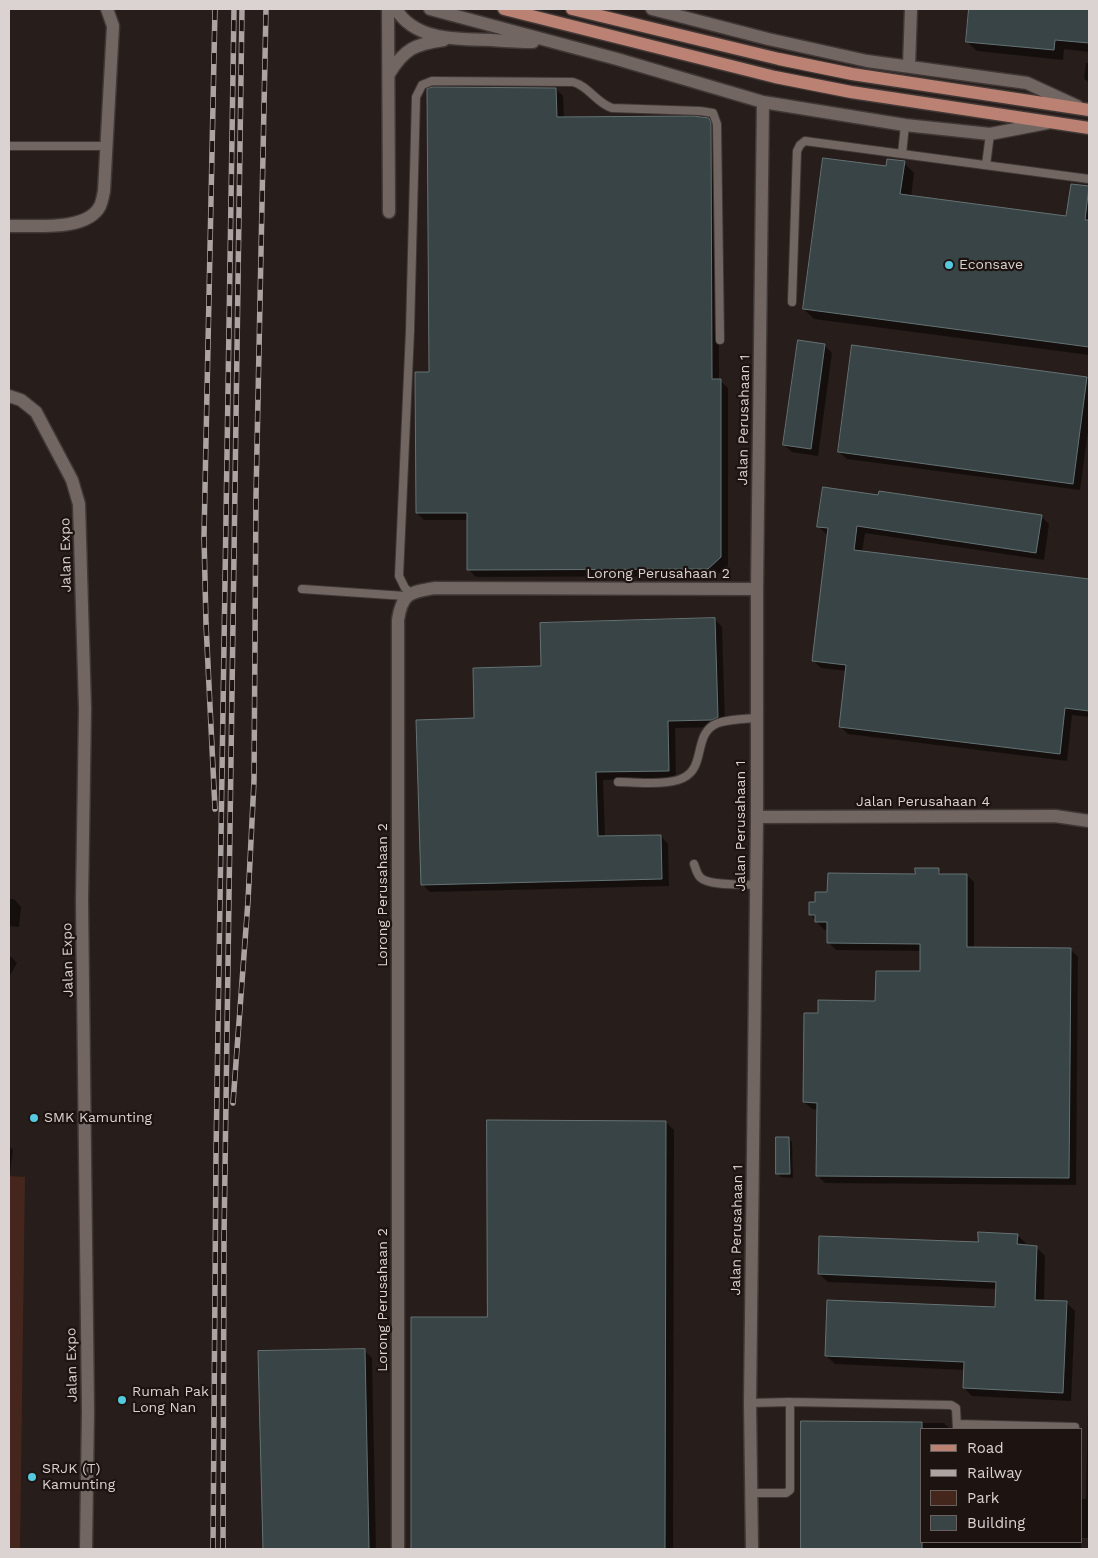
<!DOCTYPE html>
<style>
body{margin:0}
#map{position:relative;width:1098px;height:1558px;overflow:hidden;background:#271d1a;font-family:"Work Sans",sans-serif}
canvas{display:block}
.frame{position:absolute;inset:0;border:10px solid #dad3d1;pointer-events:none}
.legend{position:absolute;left:920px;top:1428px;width:162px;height:115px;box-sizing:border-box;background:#1d1411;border:1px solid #69605e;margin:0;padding:6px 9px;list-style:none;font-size:15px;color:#dad3d1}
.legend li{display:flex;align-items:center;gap:10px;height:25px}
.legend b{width:25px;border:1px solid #69605e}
</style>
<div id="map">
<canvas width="1098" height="1558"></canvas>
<div class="frame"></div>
<ul class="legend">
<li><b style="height:6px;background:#bb8172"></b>Road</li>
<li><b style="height:6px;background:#aca4a2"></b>Railway</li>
<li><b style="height:14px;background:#44261d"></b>Park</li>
<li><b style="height:14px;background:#384446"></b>Building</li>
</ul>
</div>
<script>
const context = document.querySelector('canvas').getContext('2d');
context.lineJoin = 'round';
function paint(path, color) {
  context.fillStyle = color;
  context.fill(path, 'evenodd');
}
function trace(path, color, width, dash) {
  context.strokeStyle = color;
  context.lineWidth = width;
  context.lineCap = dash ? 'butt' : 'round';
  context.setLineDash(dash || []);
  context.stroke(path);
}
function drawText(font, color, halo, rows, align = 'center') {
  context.font = font + ' "Work Sans",sans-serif';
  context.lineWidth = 4.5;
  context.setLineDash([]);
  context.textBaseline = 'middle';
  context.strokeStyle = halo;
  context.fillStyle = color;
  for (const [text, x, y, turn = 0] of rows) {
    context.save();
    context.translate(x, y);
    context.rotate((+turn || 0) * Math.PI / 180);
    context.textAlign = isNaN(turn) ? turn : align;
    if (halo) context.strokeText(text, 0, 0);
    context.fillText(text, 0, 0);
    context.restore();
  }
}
paint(new Path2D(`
 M9 1176 25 1177 20 1549H9Z`), '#44261d');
paint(new Path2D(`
 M970 9H1089V52L1064 49 1063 60 977 51 967 42Z
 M1086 63H1089V83L1084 78Z
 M556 89 563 96 564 118 708 119 716 127 718 132 719 380 728 388V565L716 576 476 577 468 569V520H424L417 513 430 374Z
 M904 163 914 173 911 197 1067 217 1072 185 1089 187V355L814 319 804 309 887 167Z
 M824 345 832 353 818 456 792 452 784 445Z
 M1087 378 1089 380V424L1080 490 847 459 839 452Z
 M1041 516 1049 524 1044 560 865 533 862 553 1089 580V717L1072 715 1067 761 848 734 840 726 847 671 821 668 813 660 829 534H826L818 526Z
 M715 619 722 627 725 725 720 727 675 728 676 778 603 780 605 837 661 836 668 844 669 886 430 892 422 884 475 720 543 667Z
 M938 870 943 875H967L974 882V948L1071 950 1078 957 1076 1185 825 1183 817 1175 818 1110 812 1109 804 1102 819 1015 877 1002 922 972 921 951 836 950 829 943V930H824L810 914 816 903 829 893Z
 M9 899H14L21 907 19 927 9 926Z
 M9 955 17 963 9 977Z
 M666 1122 674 1130 673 1549H412V1318H488Z
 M788 1138 792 1142 793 1178 781 1177 777 1173Z
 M9 1146 13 1150 10 1174H9Z
 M1017 1235 1026 1243 1025 1246 1037 1248 1045 1256 1044 1301 1066 1302 1075 1311 1071 1401 972 1396 964 1388 965 1370 835 1364 826 1356 996 1308 997 1289 828 1282 819 1274 979 1244Z
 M364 1350 372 1358 376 1549H264L260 1352Z
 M1089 1362V1538H1082V1499H1086Z
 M802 1423H944L950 1429H922V1542H1081V1549H802Z`), '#0007');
const building = new Path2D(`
 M969 9H1089V43L1055 40 1054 50 966 42Z
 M433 87 556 88 557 117 693 116 709 118 711 123 712 379H721V557L708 569 467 570V513H416L415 372H429L427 89Z
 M823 158 886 166 887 159 905 161 900 194 1066 216 1071 184 1089 186 1085 220H1089V347L803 309Z
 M798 340 825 344 811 449 783 445Z
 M852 345 1087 377 1073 484 838 452Z
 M823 487 878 495 879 491 1042 515 1036 553 857 526 854 550 1089 579V711L1065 708 1060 754 839 727 846 665 812 661 828 528 817 527Z
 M715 618 718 717 712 720 668 721 669 771 596 772 598 836 661 835 662 879 421 885 416 720 474 718 473 668 541 666 540 623Z
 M915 868H939V874H967V947L1071 948 1069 1178 816 1176 817 1103 803 1102 804 1013H818V1000L875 1001 876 971H920V944L827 943V922H815V915H809V902H815V892H827L828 873 915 874Z
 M487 1120 666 1121 665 1549H411V1317H487Z
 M776 1137H789L790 1174H776Z
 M978 1232 1018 1234 1017 1244 1037 1246 1035 1300 1067 1301 1063 1393 963 1388 964 1362 825 1356 827 1300 995 1307 996 1282 818 1274 819 1236 978 1242Z
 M365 1349 369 1549H263L258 1351Z
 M801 1421 922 1422V1549H801Z`);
paint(building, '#384446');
trace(building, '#647274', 1);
const lane = new Path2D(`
 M9 146H107
 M902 154 905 125
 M986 165 990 134
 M792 302 797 151 800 145 805 141 1089 179
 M302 589 405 596
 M411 593 405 588 399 576 410 331 416 97 422 85 432 81 573 82C590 87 595 102 612 108L700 111 713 113 717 124 720 340
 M618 782C636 782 667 786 683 778 707 767 692 733 718 723 731 719 744 719 757 718
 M694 864C696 869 697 875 701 878 710 886 743 884 756 885
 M790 1402 951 1405 956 1408 957 1429
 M750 1403 790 1402V1490L786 1493H752
 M957 1424 1075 1427`);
const street = new Path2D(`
 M388 9 389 212
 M396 9C415 41 458 39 491 40 505 41 519 42 533 42
 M430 9 617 59 763 102 905 125 990 134 1047 123
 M652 9 768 39 867 61 1027 83 1077 106
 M909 66 911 9
 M389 74C404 49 415 44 444 40
 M9 226C33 225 87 232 100 206 102 202 103 196 104 191L113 26 107 9
 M9 396 21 400 36 412 72 480 79 504 85 709 82 900 88 1411 86 1549
 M757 817 1055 816 1089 821
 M398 1549V620C402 593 410 592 435 588L757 589
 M752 1549 750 1403 757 817V589L763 102`);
const primary = new Path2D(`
 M504 9 775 77 851 92 1089 128
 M572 9 779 59 852 74 1089 110`);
trace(lane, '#403836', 10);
trace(street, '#403836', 15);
trace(primary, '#403836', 15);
trace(lane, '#726662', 8);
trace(street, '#726662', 12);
trace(primary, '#bb8172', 12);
const rail = new Path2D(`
 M215 9 204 536 206 624 215 809
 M233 1103 248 901 254 781 256 496 266 9
 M213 1549 216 1154 234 9
 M223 1549 224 1237 242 9`);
trace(rail, '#aca4a2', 5.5);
trace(rail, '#1d1411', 4, [11]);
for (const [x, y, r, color] of [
 [949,265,5,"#55cadf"],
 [34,1118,5,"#55cadf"],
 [122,1400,5,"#55cadf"],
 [32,1477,5,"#55cadf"]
]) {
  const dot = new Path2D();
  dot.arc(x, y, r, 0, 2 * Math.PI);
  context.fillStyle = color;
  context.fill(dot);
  trace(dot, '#1d1411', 2);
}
drawText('14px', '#dad3d1', '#1d1411', [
 ["Econsave",959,265],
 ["SMK Kamunting",44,1118],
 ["Rumah Pak",132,1392],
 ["Long Nan",132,1408],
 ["SRJK (T)",42,1469],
 ["Kamunting",42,1485]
], 'left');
drawText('14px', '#dad3d1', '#1d1411', [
 ["Jalan Perusahaan 1",744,420,-89],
 ["Jalan Expo",66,555,-91],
 ["Lorong Perusahaan 2",658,574],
 ["Jalan Perusahaan 4",923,802],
 ["Jalan Perusahaan 1",741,826,-90],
 ["Lorong Perusahaan 2",383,895,-90],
 ["Jalan Expo",68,960,-91],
 ["Jalan Perusahaan 1",737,1230,-89],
 ["Lorong Perusahaan 2",383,1300,-90],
 ["Jalan Expo",72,1365,-91]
]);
</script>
